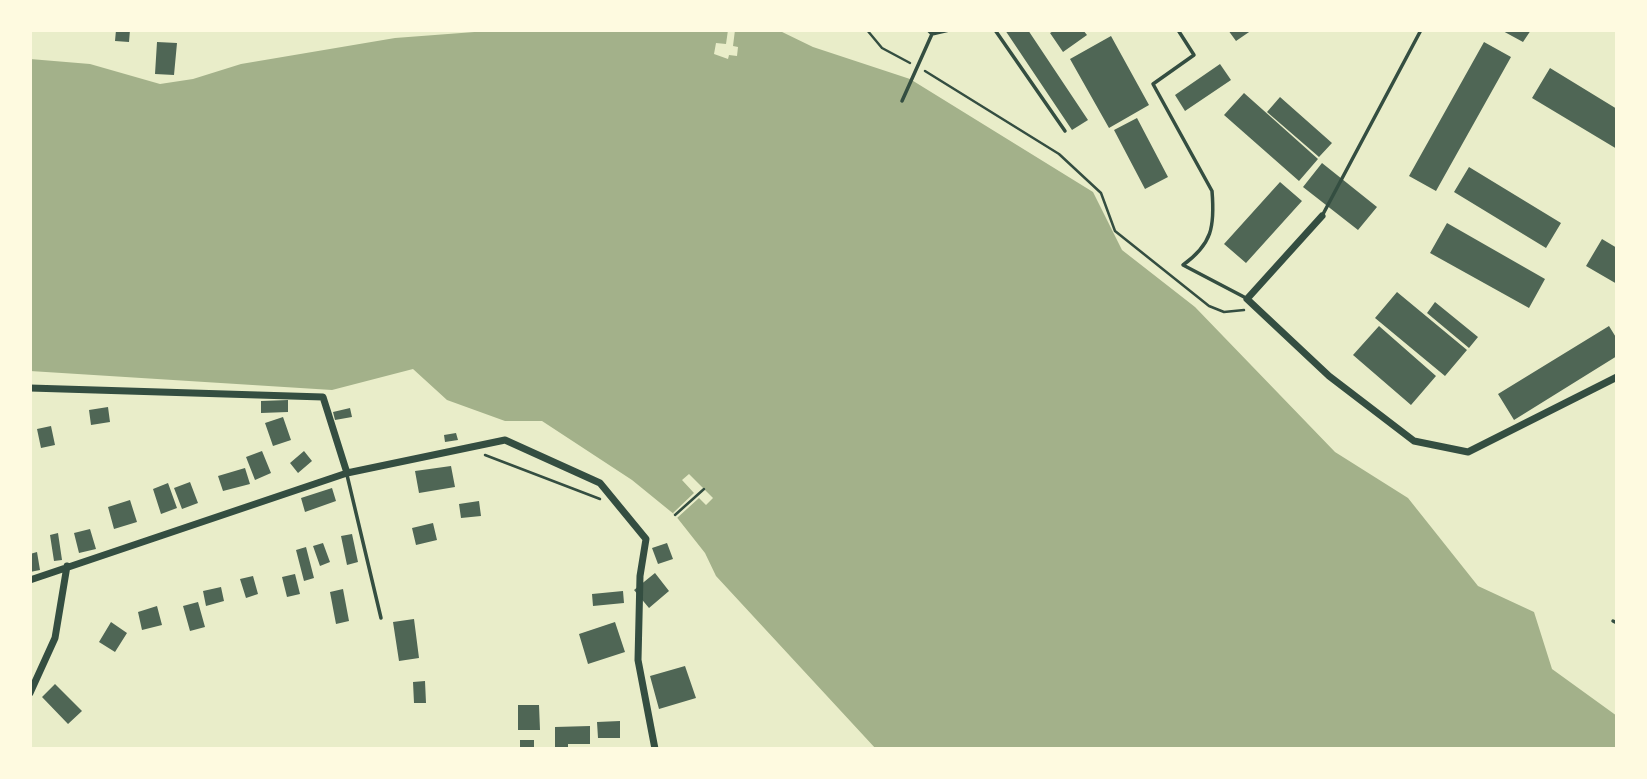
<!DOCTYPE html>
<style>
body{margin:0}
#map{position:relative;width:1647px;height:779px;overflow:hidden;background:#e9edc9;font-family:"Noto Sans",sans-serif}
canvas{display:block}
.frame{position:absolute;inset:0;border:32px solid #fefae0;pointer-events:none}
</style>
<div id="map">
<canvas width="1647" height="779"></canvas>
<div class="frame"></div>
</div>
<script>
const context = document.querySelector('canvas').getContext('2d');
context.lineJoin = 'round';
function paint(path, color) {
  context.fillStyle = color;
  context.fill(path, 'evenodd');
}
function trace(path, color, width, dash) {
  context.strokeStyle = color;
  context.lineWidth = width;
  context.lineCap = dash ? 'butt' : 'round';
  context.setLineDash(dash || []);
  context.stroke(path);
}
paint(new Path2D(`
 M501 30 589 32 595 30H778L813 47 910 79 1093 192 1122 250 1195 307 1335 452 1408 498 1478 586 1534 612 1552 669 1617 716V749H876L716 576 705 553 675 515 632 480 542 421H505L447 400 413 369 332 390 30 371V59L90 64 160 84 193 79 241 64 395 38Z`), '#a3b18a');
paint(new Path2D(`
 M728 30H735L733 46 738 47 737 56 729 55 728 59 714 54 716 43 726 44Z
 M689 474 713 498 706 505 699 498 677 518 673 513 694 493 682 480Z`), '#e9edc9');
paint(new Path2D(`
 M116 30H130L129 42 115 41Z
 M1005 30H1028L1088 120 1072 130Z
 M1055 30H1083L1087 35 1063 52 1050 33Z
 M1228 30H1252L1236 41Z
 M1501 30H1531L1523 42Z
 M1111 36 1149 105 1109 128 1070 59Z
 M157 42 177 43 174 75 155 74Z
 M1484 42 1511 57 1436 191 1409 176Z
 M1220 64 1231 80 1185 111 1175 95Z
 M1550 68 1617 109V149L1532 98Z
 M1244 93 1318 159 1299 181 1224 115Z
 M1280 97 1332 143 1319 157 1267 112Z
 M1137 118 1168 177 1145 189 1114 130Z
 M1322 163 1377 207 1358 230 1303 187Z
 M1469 167 1561 223 1546 248 1454 192Z
 M1280 182 1302 201 1246 263 1224 244Z
 M1447 223 1545 279 1529 308 1430 253Z
 M1602 239 1617 248V284L1586 266Z
 M1397 292 1467 350 1445 376 1375 318Z
 M1435 302 1478 337 1469 348 1427 313Z
 M1379 326 1436 376 1411 405 1353 355Z
 M1609 326 1617 339V356L1514 420 1498 394Z
 M288 400V412L261 413V401Z
 M108 407 110 422 91 425 89 410Z
 M350 408 352 417 335 420 333 412Z
 M283 417 291 440 273 446 265 423Z
 M51 426 55 445 41 448 37 429Z
 M456 433 458 440 445 442 444 435Z
 M262 451 271 473 255 480 246 457Z
 M304 451 312 461 298 473 290 463Z
 M451 466 455 487 419 493 415 471Z
 M245 468 250 484 223 491 218 476Z
 M190 482 198 503 182 509 174 488Z
 M168 483 177 508 161 514 153 489Z
 M332 488 336 501 305 512 301 498Z
 M130 500 137 522 114 529 108 507Z
 M479 501 481 516 461 518 459 504Z
 M433 523 437 540 416 545 412 528Z
 M90 529 96 549 79 553 74 533Z
 M58 533 62 560 54 561 50 535Z
 M352 534 358 562 347 565 341 536Z
 M323 543 330 562 320 566 313 546Z
 M667 543 673 559 658 564 652 548Z
 M306 547 314 578 304 581 296 550Z
 M37 552 40 570 30 572V554Z
 M655 573 669 591 649 608 634 590Z
 M295 574 300 594 287 597 282 577Z
 M253 576 258 594 246 598 240 579Z
 M221 587 224 601 206 606 203 591Z
 M343 589 349 621 336 624 330 592Z
 M623 591 624 603 593 606 592 594Z
 M198 602 205 627 190 631 183 606Z
 M157 606 162 625 142 630 138 612Z
 M414 619 419 658 399 661 393 622Z
 M111 622 127 633 115 652 99 642Z
 M615 622 625 652 588 664 579 634Z
 M685 666 696 698 659 709 650 676Z
 M425 681 426 703H414L413 682Z
 M55 684 82 711 68 724 42 697Z
 M518 705H539L540 730H518Z
 M620 721V738H598L597 722Z
 M590 726V744H568V749H555V727Z
 M520 740H534V749H520Z`), '#4f6655');
trace(new Path2D(`
 M867 30 882 48 910 63
 M925 71 1059 154 1101 193 1115 231 1209 306 1224 312 1244 310
 M485 455 600 499
 M675 515 704 489`), '#344e41', 2.5);
trace(new Path2D(`
 M928 30 932 34 949 30
 M995 30 1065 131
 M1178 30 1194 55 1153 84 1212 191C1215 227 1212 244 1183 265L1246 298
 M902 101 932 34
 M1322 216 1421 30
 M347 475 381 618
 M1613 621 1617 623`), '#344e41', 3.5);
trace(new Path2D(`
 M1322 216 1247 299 1329 376 1414 441 1468 452 1617 377
 M30 388 323 397 347 473
 M30 580 347 473 505 440 600 483 646 539 640 576 638 660 655 749
 M30 693 55 638 67 566`), '#344e41', 7);
</script>
